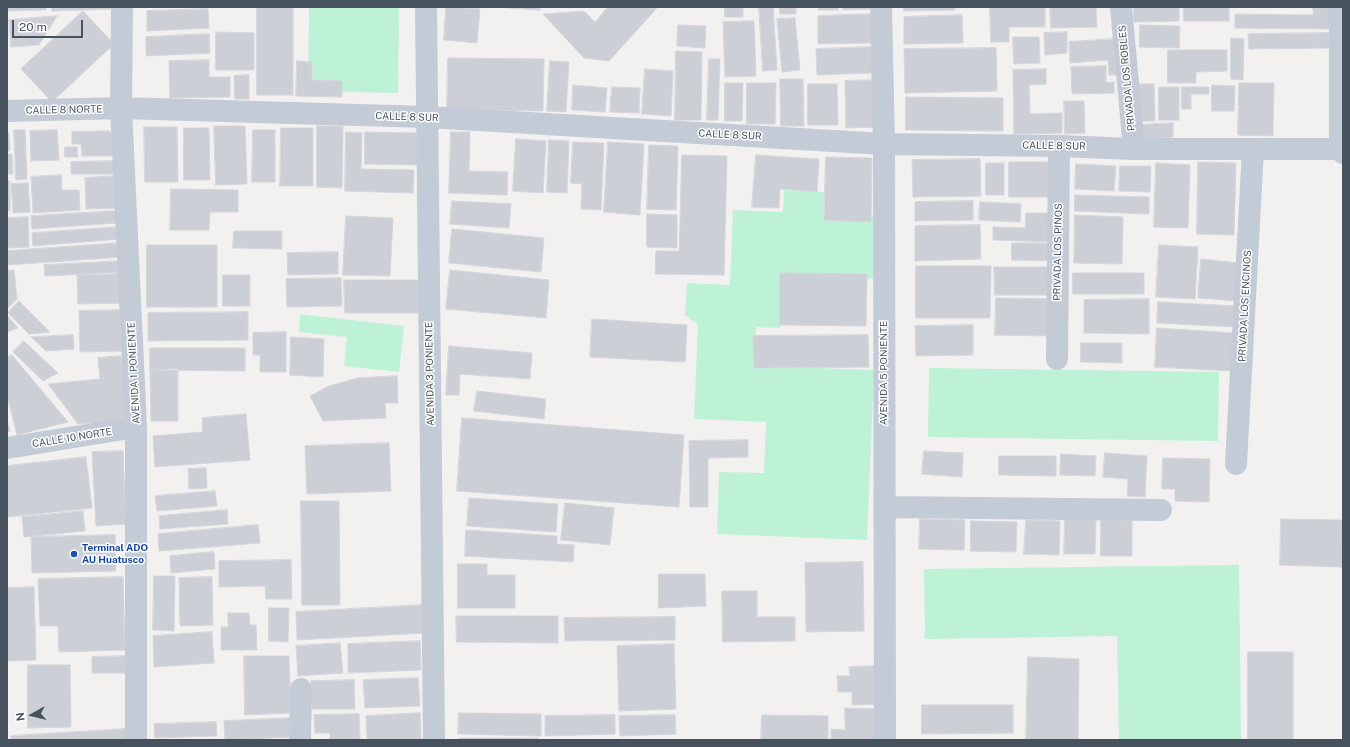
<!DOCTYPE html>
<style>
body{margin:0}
#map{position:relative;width:1350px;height:747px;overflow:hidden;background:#f3f0f0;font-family:"Public Sans",sans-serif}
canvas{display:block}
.frame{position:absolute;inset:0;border:8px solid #47525f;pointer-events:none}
.north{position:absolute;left:12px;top:695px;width:40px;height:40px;-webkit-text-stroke:3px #fff;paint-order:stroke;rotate:262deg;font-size:11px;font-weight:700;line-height:16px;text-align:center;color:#47525f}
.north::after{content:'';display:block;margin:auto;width:14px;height:18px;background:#47525f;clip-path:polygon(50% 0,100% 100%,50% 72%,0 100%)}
.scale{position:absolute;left:12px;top:20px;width:71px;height:18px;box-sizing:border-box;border:2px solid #47525f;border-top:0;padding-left:5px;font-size:12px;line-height:14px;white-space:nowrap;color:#47525f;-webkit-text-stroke:3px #fff;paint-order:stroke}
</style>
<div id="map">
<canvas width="1350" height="747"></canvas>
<div class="frame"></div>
<div class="north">N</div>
<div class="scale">20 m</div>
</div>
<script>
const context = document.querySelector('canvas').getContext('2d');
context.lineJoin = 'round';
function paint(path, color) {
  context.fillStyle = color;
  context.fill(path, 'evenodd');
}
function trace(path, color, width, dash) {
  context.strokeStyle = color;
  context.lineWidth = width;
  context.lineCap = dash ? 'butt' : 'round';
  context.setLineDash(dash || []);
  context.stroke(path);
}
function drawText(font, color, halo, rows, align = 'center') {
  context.font = font + ' "Public Sans",sans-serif';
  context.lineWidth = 3;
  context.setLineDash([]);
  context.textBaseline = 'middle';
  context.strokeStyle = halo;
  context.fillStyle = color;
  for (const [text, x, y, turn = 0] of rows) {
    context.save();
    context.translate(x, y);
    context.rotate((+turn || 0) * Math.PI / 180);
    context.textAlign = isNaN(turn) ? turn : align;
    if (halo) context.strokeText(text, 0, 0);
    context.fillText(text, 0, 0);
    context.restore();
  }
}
paint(new Path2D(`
 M309 7H399L398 93 308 91Z
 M784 190 824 192 823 214 881 217 878 279 783 275 780 328 756 327 754 366 874 370 867 540 717 534 719 472 764 473 766 422 694 419 698 325 685 315 687 283 730 285 733 210 783 212Z
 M300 314 404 326 399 372 344 366 347 337 299 332Z
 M929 368 1219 372 1218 441 928 437Z
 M1239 565 1241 740H1119L1117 636 925 639 924 569Z`), '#bdf2d6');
const building = new Path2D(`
 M7 7H46V10L7 11Z
 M52 7H114V9L52 11Z
 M257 7H293V95H257Z
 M446 7 480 9 477 43 444 40Z
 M498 7H540V10Z
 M608 7 657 8 609 61 584 58 543 14 584 11 595 22Z
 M725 7H743V17H725Z
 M759 7H773L777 70 763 71Z
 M780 7H796V14H780Z
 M819 7H838V10H819Z
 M843 7H870L871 9 843 10Z
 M904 7H955V10L904 11Z
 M990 7H1045V27H1009V42H991Z
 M1050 7H1096L1097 27 1051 28Z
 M1134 7H1179V21L1134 22Z
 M1184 7H1229V21H1184Z
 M1313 7 1332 8V29L1235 28V14L1313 15Z
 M208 9 209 28 147 31V11Z
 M83 11 114 44 52 102 21 69Z
 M872 14 873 43 818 44V16Z
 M962 15 963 43 904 44V17Z
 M57 16 39 45 11 47 9 20Z
 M795 18 800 70 782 72 777 19Z
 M754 21 756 76 725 77 723 22Z
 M678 25 706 26 705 48 677 46Z
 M1140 25 1180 26 1179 48 1140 47Z
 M216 32 254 33V70H216Z
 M1067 32V53L1045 55 1044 33Z
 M1333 33 1332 48 1249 49 1248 34Z
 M209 34 210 53 146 56V37Z
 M1013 37H1039L1040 63 1014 64Z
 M1231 38 1244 39 1243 80 1231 79Z
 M1114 39 1116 75H1109L1108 60 1070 63 1069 42Z
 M872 47 873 73 817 75 816 49Z
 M996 48 997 91 905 93 904 49Z
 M1168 50H1227V71L1196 72V83H1168Z
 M676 51 702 52 701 120H675Z
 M448 58 544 59 543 111 447 109Z
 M709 59H720L718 120H707Z
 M209 60V77H230V97L170 98 169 61Z
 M297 61 312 62V80L342 81V97L296 96Z
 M550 61 569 62 566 112 547 111Z
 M1106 66V83L1114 82V93L1072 94 1071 67Z
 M645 69 673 71 671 116 642 114Z
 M1046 69V84L1029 85 1030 114 1062 113V133L1014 134 1013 70Z
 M249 75V99H235L234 76Z
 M780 79H803L804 126H781Z
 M873 80 874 127 846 128 845 81Z
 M725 83H743L742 121H725Z
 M747 83H776L775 124H747Z
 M1239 83H1274L1273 136 1238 135Z
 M808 84H837L838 125H808Z
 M1134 84H1154L1155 121H1135Z
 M573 85 607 88 605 112 572 110Z
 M1212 85 1235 86 1234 111H1212Z
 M612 87 640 88 639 113 610 112Z
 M1159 87H1179V120H1159Z
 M1182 87H1209V94H1191V109H1182Z
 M906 97 1003 98V131L906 130Z
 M1064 101H1084L1085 133 1065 134Z
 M1173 123V137L1138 140 1137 125Z
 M214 126H245L247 184 216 185Z
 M317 126H343L342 188 317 187Z
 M144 127H177L178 182H145Z
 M184 128H209L210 180H184Z
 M281 128H313V186H280Z
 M14 130H25L27 179 16 180Z
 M57 130 59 160 31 161 30 131Z
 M253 130H275V182H252Z
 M108 131 117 136 118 156H82L81 144H72V132Z
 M346 132 362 133 361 169 414 170 413 193 345 191Z
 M365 132 417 133V165L365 164Z
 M451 132H470L469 171 508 172 507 195 449 193Z
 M7 133H9L10 151H7Z
 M516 139 546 141 543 193 513 191Z
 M549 140 569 141 567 193 547 192Z
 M573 142 604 143 601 210 581 209 582 184 571 183Z
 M608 142 644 144 640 215 604 212Z
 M649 145 678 146 676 210 647 209Z
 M65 147H77L78 157H65Z
 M7 154H12L13 174H7Z
 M682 155 727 156 724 275 655 274 656 251H679Z
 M756 155 819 159 817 192 780 189 779 208 752 207Z
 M826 157 872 158 871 222 824 220Z
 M980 159 981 196 913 197 912 160Z
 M120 161V174H71V162Z
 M1009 162H1054V197H1009Z
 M1198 162 1236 163 1234 235 1197 234Z
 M986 163H1004V195H986Z
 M1156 163 1190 165 1188 228 1154 227Z
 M1076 164 1116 166 1114 191 1075 189Z
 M1120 166H1151L1150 192 1119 191Z
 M61 175 62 190H79L80 210 33 213 31 177Z
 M116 176 117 208 86 209 85 178Z
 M7 180 10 181V211H7Z
 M28 183 30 212 13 213 11 184Z
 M171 189 238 190V212H210L209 230H170Z
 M1075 195 1149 197V214L1075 211Z
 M452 201 511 204 509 228 450 224Z
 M973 201V220L915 221V202Z
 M980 202 1021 204 1020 222 979 220Z
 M117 211 118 223 32 229 31 216Z
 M1026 213H1055L1054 242 993 240V227L1025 228Z
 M647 214 677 215V248L647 247Z
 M1075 215 1123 217 1122 264 1074 263Z
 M346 216 393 218 390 276 343 275Z
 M28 217 29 247 7 248V218Z
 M980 225 981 259 915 261V226Z
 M120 227 121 239 33 246 32 233Z
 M452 229 544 238 541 272 449 263Z
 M234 231H282V249L233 248Z
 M121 243 123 257 7 265V251Z
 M1012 243H1051L1052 261 1012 260Z
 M147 245H217V307H147Z
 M1159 245 1198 247 1195 299 1156 297Z
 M338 252V274L288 275 287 253Z
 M1201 259 1240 263 1237 301 1198 298Z
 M123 261 124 272 45 276 44 265Z
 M916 266H991L990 318H916Z
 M994 267H1052L1053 295H995Z
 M7 270H14L17 299 7 309Z
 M450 270 549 280 546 318 446 309Z
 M780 273 867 274 866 326 780 325Z
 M1073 273H1144V294H1073Z
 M121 274 122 303 78 304 77 275Z
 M223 275H250V306H223Z
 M341 278 342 306 287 307 286 279Z
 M344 280H418L419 313H345Z
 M996 298 1051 299V336L995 335Z
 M1149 299V334L1084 333V300Z
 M19 301 50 332 29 334 8 313Z
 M1158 302 1237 306 1236 327 1157 323Z
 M122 310 123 351 80 352 79 311Z
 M248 312V340L148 341V313Z
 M7 315 18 328 7 332Z
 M592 319 687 325 685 362 590 357Z
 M973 325V355L916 356 915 326Z
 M1157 328 1235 333 1232 371 1155 367Z
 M286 332V372H260V355H253V333Z
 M73 335 74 349 46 351 31 337Z
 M868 335 869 367 754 368 753 336Z
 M291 337 324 339 323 377 290 375Z
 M24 341 58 373 43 381 13 352Z
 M1081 343H1122V363L1081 362Z
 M449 346 532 353 530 379 460 374 459 395H446Z
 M150 348H245V371L150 370Z
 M12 355 68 422 17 435 7 395V357Z
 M121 356 127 420 78 424 48 384 100 379 98 358Z
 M178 369V421H151L150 370Z
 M397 376 398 403H385L386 418 323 421 310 396 329 386 358 378Z
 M477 391 546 399 544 419 474 411Z
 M246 414 250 460 155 467 153 436 203 432 202 418Z
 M462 418 684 435 679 507 457 491Z
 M7 419 10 431 7 432Z
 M748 440V457L708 458V507H690L689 441Z
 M389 443 391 491 307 494 305 446Z
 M123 451 126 524 96 526 92 452Z
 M924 451 963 453 962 477 922 474Z
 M1105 453 1147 456 1145 497 1127 496 1128 479 1103 477Z
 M1061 454 1096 456 1095 476 1060 475Z
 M999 456H1056V476L999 475Z
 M86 457 92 508 7 517V466Z
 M1163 458 1210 459 1209 502 1175 501V489H1162Z
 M206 468 207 488 189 489 188 469Z
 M215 491 217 506 157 511 155 496Z
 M469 498 558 504 556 532 467 526Z
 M301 501H339L340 605H302Z
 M565 503 614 508 610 545 561 540Z
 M227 510 228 524 160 529 159 516Z
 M83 511 85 531 24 537 22 517Z
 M920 519 965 520 964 550 919 549Z
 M1065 519 1096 520 1095 554H1064Z
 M1281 519 1343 520 1342 567 1280 565Z
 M1026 520 1060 521 1059 555 1024 554Z
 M1101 520 1132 521V556H1101Z
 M971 521 1017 522 1016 552 971 551Z
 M258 525 260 543 159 551 158 534Z
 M466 530 557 536V544L574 545 573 562 465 556Z
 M115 535 116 571 32 573 31 537Z
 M214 552 215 569 171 573 170 556Z
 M291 560 292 599H266L265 586 219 587V561Z
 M863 562 864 631 806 632 805 563Z
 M458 564H487V575H515V608H458Z
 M659 574H705L706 606 659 608Z
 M154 576H175L174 631 153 630Z
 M123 577 125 650 59 652 58 626H40L38 579Z
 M212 577 213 625 180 626 179 578Z
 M34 587 36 660 7 661V588Z
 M722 591H757V617H795V641L723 642Z
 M423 605 425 633 297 640 296 612Z
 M269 608H289L288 642 269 641Z
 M228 613H249L250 625H256L257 650H221V627H228Z
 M456 616H558V643L457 642Z
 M675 617V640L565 641 564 618Z
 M212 632 214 663 154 667 153 636Z
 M420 641 421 670 348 673V644Z
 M340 643 343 673 298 676 296 646Z
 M674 644 676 709 619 711 617 646Z
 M1248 652H1293V740H1248Z
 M126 656V673H92V657Z
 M244 656H289L291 713 245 715Z
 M1028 657 1079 659 1078 740H1026Z
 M28 665H70L71 727 28 728Z
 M878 666 880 704 852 705V692H838L837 676H850L849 667Z
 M418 678 420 706 365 708 363 680Z
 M354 680 355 709H312L311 681Z
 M922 705H1013V733L922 734Z
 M845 708 882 709 881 740H831V729L845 730Z
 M420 713 421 740H367L366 716Z
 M459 713 541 714V736L458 734Z
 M359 714 360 740H330V733H315L314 715Z
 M615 715V734L545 736V716Z
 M675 715 676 734 620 736 619 716Z
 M762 715 828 716V740H761Z
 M293 718V737L225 740 224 721Z
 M216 722 217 736 155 738 154 724Z
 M125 729 126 740H11V736Z
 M459 738H538V740H459Z`);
paint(building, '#cccfd5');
trace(building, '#d4d6dc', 1);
trace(new Path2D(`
 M122 7 121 108 136 427V740
 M426 7 434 740
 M881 7 884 144 885 740
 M1121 7 1134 149
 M1339 7 1340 27V149L1343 153
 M7 111 121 108 427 117 884 144 1059 146 1134 149H1340
 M1057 359 1059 146
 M7 448 136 427
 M1236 464 1253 149
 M885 507 1161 510
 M300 740 301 689`), '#c3cbd6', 22);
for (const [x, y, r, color] of [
 [74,554,4,"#1a4fb4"]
]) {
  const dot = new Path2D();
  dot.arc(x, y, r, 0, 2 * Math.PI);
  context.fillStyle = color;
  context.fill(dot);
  trace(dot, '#fff', 1.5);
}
drawText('10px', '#47525f', '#fff', [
 ["PRIVADA LOS ROBLES",1127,78,-95],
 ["CALLE 8 NORTE",64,110,-1],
 ["CALLE 8 SUR",407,117,2],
 ["CALLE 8 SUR",730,135,3],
 ["CALLE 8 SUR",1054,146,1],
 ["PRIVADA LOS PINOS",1058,252,-89],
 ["PRIVADA LOS ENCINOS",1245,306,-87],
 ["AVENIDA 1 PONIENTE",134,373,-93],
 ["AVENIDA 5 PONIENTE",884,373,-90],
 ["AVENIDA 3 PONIENTE",430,374,-91],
 ["CALLE 10 NORTE",72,438,-9]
]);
drawText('bold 10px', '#164399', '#fff', [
 ["Terminal ADO",82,548],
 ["AU Huatusco",82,560]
], 'left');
</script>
